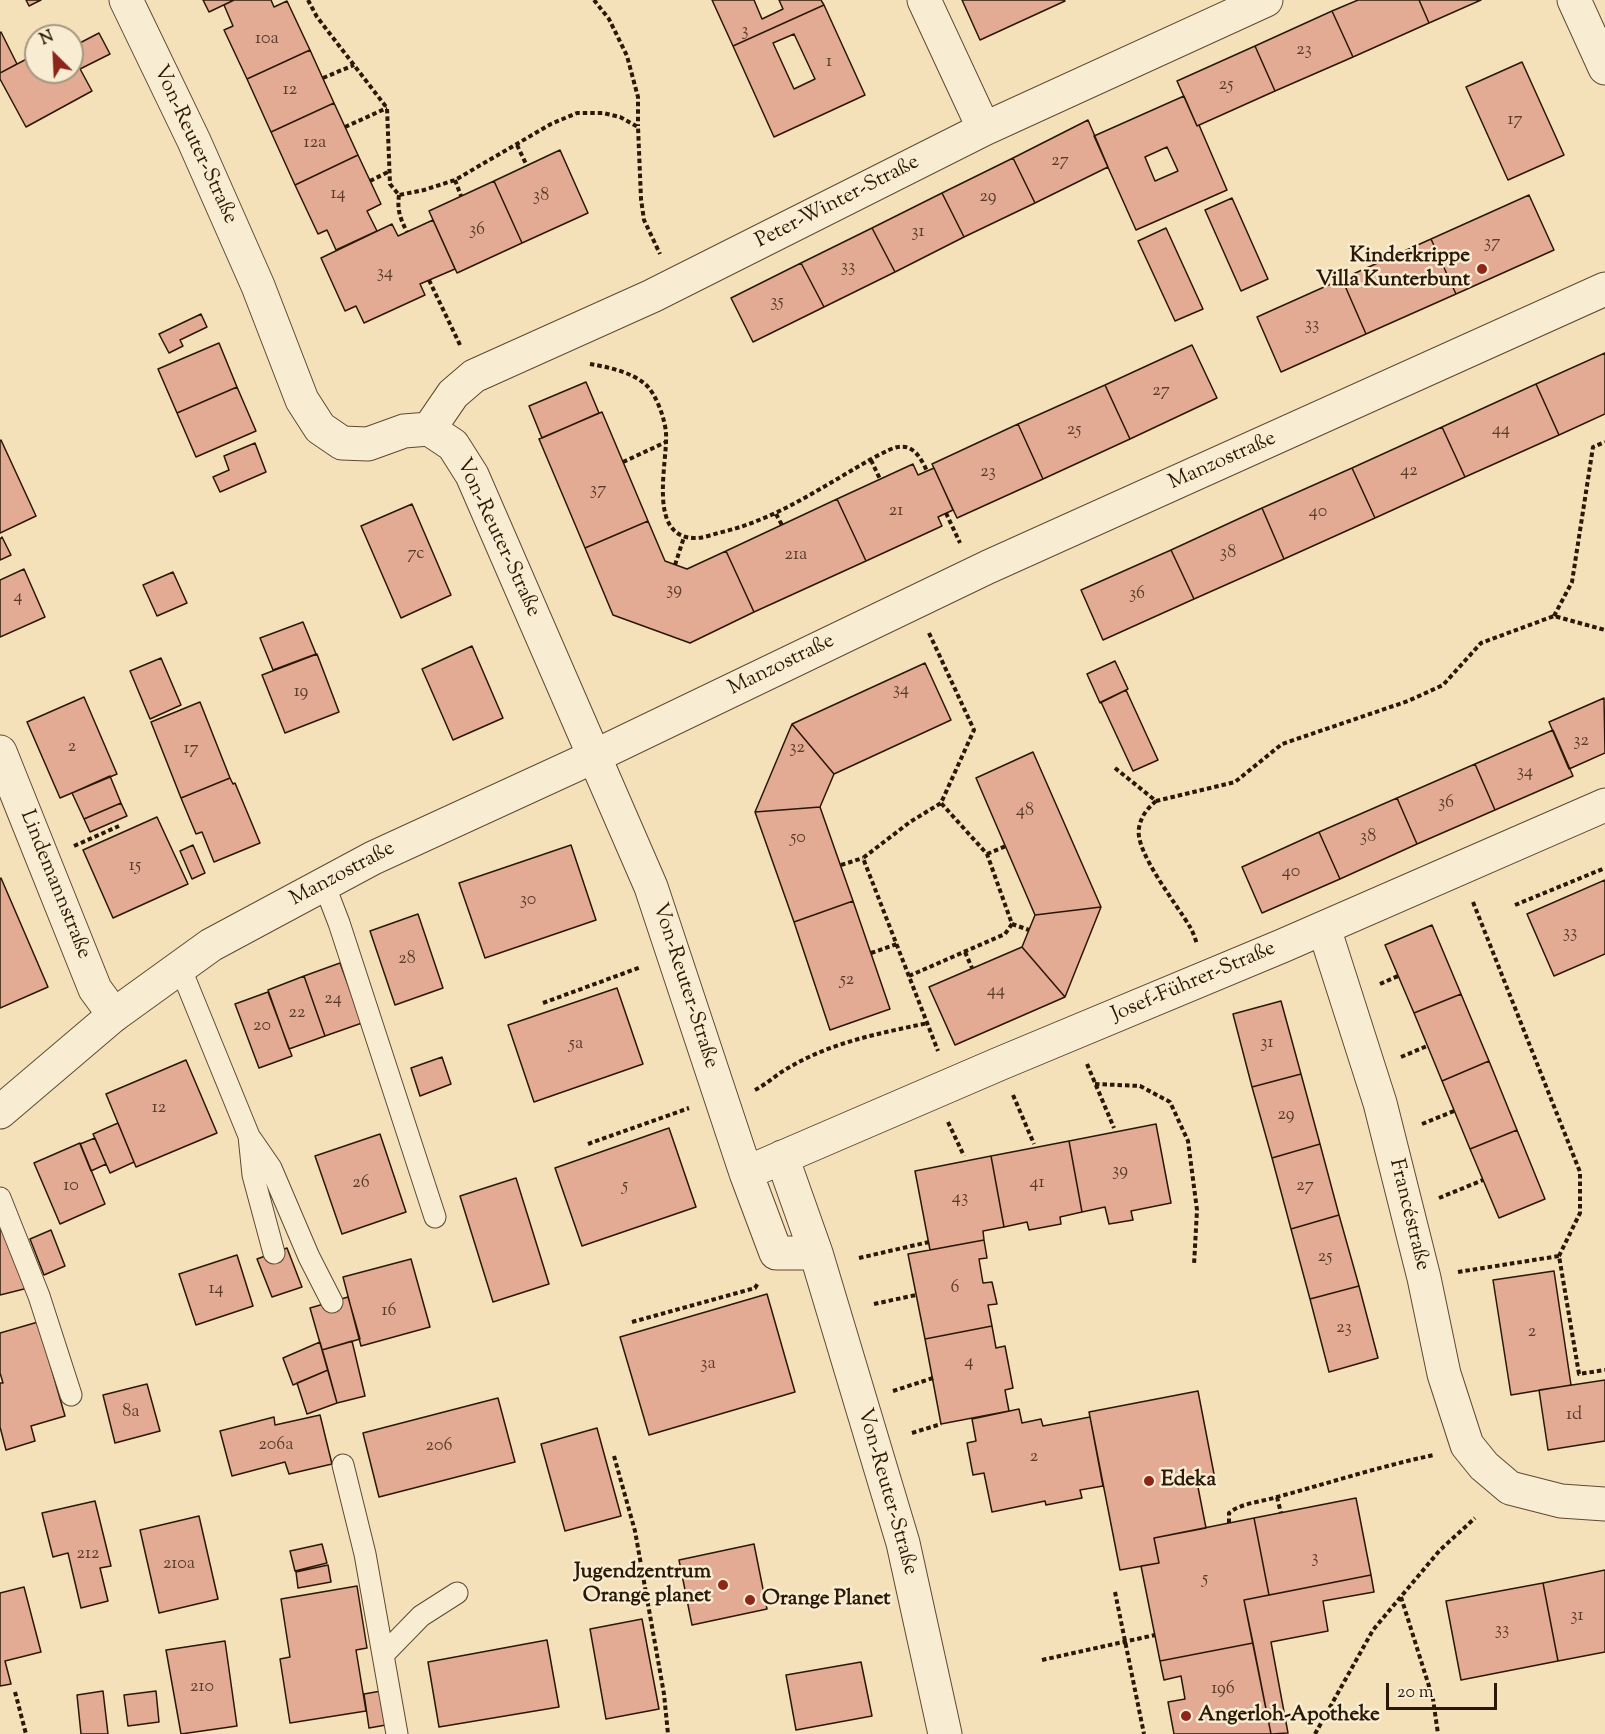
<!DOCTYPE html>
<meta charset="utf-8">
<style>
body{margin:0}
#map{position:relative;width:1605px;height:1734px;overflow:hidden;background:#f5e1b9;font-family:"Sorts Mill Goudy",serif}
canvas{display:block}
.north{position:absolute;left:24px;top:24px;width:60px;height:60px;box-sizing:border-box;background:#f8ecd2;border:2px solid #a69780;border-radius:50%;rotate:336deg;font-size:16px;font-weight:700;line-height:24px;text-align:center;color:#2a1805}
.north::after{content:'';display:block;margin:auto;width:21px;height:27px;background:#8f2418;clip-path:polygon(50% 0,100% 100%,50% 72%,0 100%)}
.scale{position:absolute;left:1386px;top:1683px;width:111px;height:27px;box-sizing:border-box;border:3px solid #2a1805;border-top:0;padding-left:8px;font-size:18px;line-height:21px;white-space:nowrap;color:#2a1805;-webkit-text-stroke:4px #f8ecd2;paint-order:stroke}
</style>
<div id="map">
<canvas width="1605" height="1734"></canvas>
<div class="north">N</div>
<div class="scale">20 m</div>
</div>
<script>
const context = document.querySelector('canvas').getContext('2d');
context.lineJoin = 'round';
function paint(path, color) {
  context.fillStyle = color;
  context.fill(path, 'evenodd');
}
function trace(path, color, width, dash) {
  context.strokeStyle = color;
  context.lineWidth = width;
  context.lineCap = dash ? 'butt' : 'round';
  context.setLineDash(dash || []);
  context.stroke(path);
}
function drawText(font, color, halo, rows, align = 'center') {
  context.font = font + ' "Sorts Mill Goudy",serif';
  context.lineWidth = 5;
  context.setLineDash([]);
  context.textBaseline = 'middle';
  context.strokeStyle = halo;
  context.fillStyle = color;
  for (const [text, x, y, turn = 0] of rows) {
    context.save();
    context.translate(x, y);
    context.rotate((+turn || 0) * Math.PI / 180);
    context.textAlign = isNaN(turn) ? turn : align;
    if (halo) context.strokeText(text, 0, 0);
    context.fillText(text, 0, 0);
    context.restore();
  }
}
const building = new Path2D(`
 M26 0H41L29 6Z
 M203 0H234L209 12Z
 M234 0H271L274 7 287 1 310 50 247 79 224 30 233 26 224 5Z
 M712 0H754L762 19 783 9 779 0H821L824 5 733 46Z
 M962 0H1064L1065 1 980 40Z
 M1358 0H1419L1429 23 1353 57 1332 11Z
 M1419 0H1481L1429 23Z
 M824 5 865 95 774 137 733 46ZM794 34 815 79 794 89 773 43Z
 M1332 11 1353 57 1275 91 1255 46Z
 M1 32 17 64 0 73V33Z
 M99 33 110 54 80 69 72 54V47Z
 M1255 46 1275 91 1197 126 1177 81Z
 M310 50 334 103 271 132 247 79Z
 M36 54V72H72V54L92 91 26 127 0 79V73Z
 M1522 62 1564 155 1508 180 1466 87Z
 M1184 96 1197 126 1199 125 1227 190 1136 230 1094 136ZM1167 147 1178 171 1155 181 1145 157Z
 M334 103 358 155 295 185 271 132Z
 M1088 120 1108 167 1035 203 1013 158Z
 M560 150 588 213 522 243 494 181Z
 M358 155 381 204 367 211 377 231 336 250 327 230 318 234 295 185Z
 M1013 158 1035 203 964 237 942 193Z
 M494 181 522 243 457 273 429 211Z
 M942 193 964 237 895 272 872 228Z
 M1529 195 1554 250 1456 294 1431 239Z
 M1232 198 1268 279 1241 291 1205 210Z
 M433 220 455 269 420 284 425 295 364 323 356 306 345 311 321 258 392 224 398 236Z
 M872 228 895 272 824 307 801 263Z
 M1166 228 1203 309 1175 321 1138 241Z
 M1431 239 1456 294 1366 334 1342 279Z
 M801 263 824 307 753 342 731 298Z
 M1342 279 1366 334 1281 372 1257 317Z
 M201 314 207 327 180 340 183 346 169 353 159 334Z
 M219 343 237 387 177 413 158 369Z
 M1192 345 1217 398 1130 439 1105 385Z
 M1605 353V414L1559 435 1536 384Z
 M586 382 599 413 542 438 529 406Z
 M1536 384 1559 435 1465 477 1442 427Z
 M1105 385 1130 439 1043 479 1018 424Z
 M237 387 256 431 196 457 177 413Z
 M602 412 648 521 585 548 539 439Z
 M1018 424 1043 479 957 518 932 464Z
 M1442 427 1465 477 1375 518 1352 468Z
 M1 440 36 516 0 533V441Z
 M255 443 266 472 220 492 213 477 229 470 224 456Z
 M913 464 918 475 934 468 953 510 938 517 942 526 866 561 837 499Z
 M1352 468 1375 518 1284 559 1262 508Z
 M837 499 866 561 754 612 726 551Z
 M412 504 451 595 401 618 361 526Z
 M1262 508 1284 559 1194 599 1171 550Z
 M648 521 665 561 687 569 726 551 754 612 690 643 613 615 585 548Z
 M2 537 11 555 0 560V539Z
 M1171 550 1194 599 1103 640 1081 590Z
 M24 569 45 617 0 637V580Z
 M173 572 187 603 157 616 143 585Z
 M303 622 316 654 273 670 260 638Z
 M472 646 503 718 453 740 422 669Z
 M317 654 339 712 285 733 262 675Z
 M161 658 181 705 150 719 130 671Z
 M1115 661 1128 689 1100 703 1087 674Z
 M925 663 951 720 834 774 792 724Z
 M1126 690 1158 760 1133 771 1101 702Z
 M84 697 117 774 60 798 27 722Z
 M1604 698 1605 753 1569 769 1549 722Z
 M200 702 230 778 181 798 151 722Z
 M792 724 834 774 820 807 755 812Z
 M1553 730 1573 776 1495 810 1475 764Z
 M1033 752 1101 907 1035 915 976 778Z
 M1475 764 1495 810 1417 844 1397 798Z
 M110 776 121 803 84 819 72 793Z
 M230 778 233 784 235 783 260 843 214 862 202 832 196 834 181 798Z
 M1397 798 1417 844 1340 879 1319 832Z
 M121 803 127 816 90 832 84 819Z
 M820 807 853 901 794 922 755 812Z
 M157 817 188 884 113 918 83 850Z
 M1319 832 1340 879 1262 913 1242 867Z
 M193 845 205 873 192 879 180 851Z
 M571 845 596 920 485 958 459 883Z
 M1 878 48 987 0 1008V879Z
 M1605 880V954L1554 976 1527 914Z
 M853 901 890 1009 830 1030 794 922Z
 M1101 907 1065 997 1022 947 1035 915Z
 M418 914 443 988 395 1005 370 931Z
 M1432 925 1461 994 1414 1013 1385 945Z
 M1022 947 1065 997 955 1045 929 987Z
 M340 963 362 1023 325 1036 304 976Z
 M304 976 325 1036 289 1049 268 990Z
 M617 988 643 1064 534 1102 508 1025Z
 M268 992 292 1056 259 1068 235 1004Z
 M1461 994 1489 1061 1442 1081 1414 1013Z
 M1281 1001 1301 1074 1252 1087 1233 1014Z
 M442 1057 451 1084 420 1096 411 1068Z
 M186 1060 217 1133 136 1167 106 1094Z
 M1489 1061 1517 1130 1470 1149 1442 1081Z
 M1301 1074 1320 1144 1272 1158 1252 1087Z
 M118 1123 134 1162 110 1173 93 1134Z
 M1156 1124 1171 1203 1131 1211 1133 1220 1109 1224 1105 1207 1082 1212 1069 1141Z
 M669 1128 696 1207 582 1246 555 1168Z
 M1517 1130 1545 1199 1499 1218 1470 1149Z
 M380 1134 406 1212 342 1234 315 1156Z
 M95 1138 106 1164 91 1171 80 1144Z
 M1069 1141 1082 1212 1060 1217 1061 1224 1029 1230 1027 1222 1004 1227 991 1156Z
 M80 1143 105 1204 60 1224 34 1163Z
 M1320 1144 1339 1215 1291 1229 1272 1158Z
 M991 1156 1004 1227 983 1231 984 1240 930 1250 915 1171Z
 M516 1178 549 1284 493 1302 460 1196Z
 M0 1214 28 1288 0 1295Z
 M1339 1215 1359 1286 1310 1299 1291 1229Z
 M51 1230 65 1266 44 1275 30 1239Z
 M984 1240 987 1258 979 1259 983 1283 992 1282 997 1304 988 1305 992 1326 925 1339 908 1254Z
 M287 1248 302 1287 272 1297 257 1259Z
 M237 1255 253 1306 196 1325 179 1274Z
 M411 1259 430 1327 361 1346 343 1277Z
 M1554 1271 1571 1385 1511 1395 1493 1280Z
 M1359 1286 1378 1358 1329 1372 1310 1299Z
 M767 1294 795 1392 649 1435 620 1337Z
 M348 1297 360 1339 322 1350 310 1308Z
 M38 1322 65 1416 31 1426 35 1441 6 1450 0 1427V1383H3L0 1373V1333Z
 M992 1326 996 1348 1005 1346 1013 1388 1005 1390 1009 1411 941 1424 925 1339Z
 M352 1341 365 1396 337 1403 322 1350Z
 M320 1342 328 1370 293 1385 283 1358Z
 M328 1370 337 1403 307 1414 297 1383Z
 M1605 1380V1441L1548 1450 1539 1390Z
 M147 1384 160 1431 115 1443 103 1395Z
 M1198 1391 1214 1474 1196 1477 1206 1528 1154 1538 1159 1563 1120 1570 1089 1412Z
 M498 1398 515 1462 379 1497 363 1433Z
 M1019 1409 1022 1423 1041 1419 1043 1426 1090 1417 1103 1486 1080 1490 1082 1498 1046 1505 1045 1501 992 1512 984 1473 973 1475 967 1443 976 1441 972 1419Z
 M320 1415 332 1464 289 1474 285 1462 232 1476 220 1431 274 1417 275 1425Z
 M597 1428 621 1516 565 1531 541 1444Z
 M1356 1498 1371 1575 1269 1595 1254 1518Z
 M95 1501 111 1566 100 1568 108 1601 81 1608 68 1553 53 1557 42 1513Z
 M199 1516 218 1599 159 1613 140 1530Z
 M1254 1518 1269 1595 1244 1600 1253 1643 1160 1661 1141 1566 1159 1563 1154 1538Z
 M322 1544 327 1563 295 1571 290 1551Z
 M754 1544 767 1609 692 1625 679 1560Z
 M328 1565 331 1582 298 1588 296 1572Z
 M1605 1570V1652L1558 1661 1543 1583Z
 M1371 1575 1374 1592 1323 1601 1328 1631 1271 1642 1288 1733 1271 1734 1244 1600Z
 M1543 1583 1558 1661 1461 1680 1446 1601Z
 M357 1586 367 1648 356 1650 366 1711 290 1723 280 1659 290 1657 281 1599Z
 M24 1587 41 1652 5 1661 11 1684 0 1686V1593Z
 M642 1619 659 1709 606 1719 590 1629Z
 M547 1640 559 1707 439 1727 428 1662Z
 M225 1641 237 1726 181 1734 166 1650Z
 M1253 1643 1271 1734H1174L1168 1702 1185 1699 1181 1676 1164 1680 1160 1661Z
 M861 1662 872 1716 796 1730 786 1675Z
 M103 1691 108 1734H81L77 1695Z
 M156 1691 159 1722 128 1726 124 1695Z
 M381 1691 386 1725 369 1728 364 1694Z`);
paint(building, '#e3aa94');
trace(building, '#2a1805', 1.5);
const service = new Path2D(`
 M324 884 339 923 435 1217
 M180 967 249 1136 253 1175 274 1253
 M251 1139 271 1168 309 1257 332 1302
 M0 1198 39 1296 71 1395
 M343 1465 365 1554 383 1655
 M397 1734 383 1655 421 1616 457 1593`);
const minor = new Path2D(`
 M126 0 194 141 258 286 302 400 320 428 342 443 368 444 404 431 429 429 453 445 472 475 651 887 746 1173 999 1064 1282 946 1605 805
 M924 0 984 129
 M1574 0 1605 68
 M429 429 453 394 474 376 652 296 984 129 1266 0
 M0 752 95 989 114 1015
 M1324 928 1380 1103 1424 1278 1444 1374 1467 1445 1484 1466 1510 1488 1561 1501 1605 1504
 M782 1157 816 1253 903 1543 945 1734
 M746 1173 776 1253H816`);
const tertiary = new Path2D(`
 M0 1112 114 1015 211 945 373 858 595 756 988 567 1605 289`);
trace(service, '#5d4a32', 23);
trace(minor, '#5d4a32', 35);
trace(tertiary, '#5d4a32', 35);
trace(new Path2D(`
 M308 0 317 17 387 108 390 184 399 195 424 190 455 180 551 124 577 113H603L620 117 638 127 641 199 644 220 660 254
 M594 0 609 19 627 56 638 97V126
 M323 78 354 65
 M345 127 387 108
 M517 145 527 166
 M455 180 461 196
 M370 181 390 171
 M399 195C397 210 400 218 407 232
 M429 280 460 345
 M590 364C608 367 631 372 645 384 656 393 665 419 666 433 668 462 646 539 696 538 703 538 711 535 718 533 768 522 810 495 854 469 863 464 889 448 898 447 914 444 921 459 927 471
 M871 460 880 479
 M623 462 666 442
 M946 513 960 543
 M776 514 782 525
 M675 565 684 537
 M1554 616 1572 582 1593 447 1605 442
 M929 633 974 730 941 803 910 822 863 858 938 1051
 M1115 768 1156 801 1235 782 1282 744 1408 701 1443 685 1481 643 1554 616 1605 630
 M1156 801C1147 809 1141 816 1139 828 1134 851 1178 906 1190 927 1193 932 1195 938 1197 944
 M74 846 119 826
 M987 854 1006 846
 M841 865 863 858
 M1473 902 1580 1172V1213L1559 1256
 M1515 905 1605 868
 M1012 924 1029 930
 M965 952 972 968
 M871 953 897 944
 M909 976 1005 934 1012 924 987 854 941 803
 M1380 984 1398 976
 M543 1003 641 967
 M1401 1057 1427 1046
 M1087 1064 1114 1128
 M1095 1084 1140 1086 1170 1102 1188 1141 1197 1210 1194 1265
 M755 1090C767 1084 778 1073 790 1067 832 1042 881 1033 928 1023
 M1013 1095 1034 1144
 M948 1122 964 1156
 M1422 1124 1454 1111
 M588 1144 689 1108
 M1439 1198 1483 1180
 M859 1258 929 1242
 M1458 1272 1559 1256 1579 1374 1605 1370
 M874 1304 916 1295
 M632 1322 755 1288 758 1283
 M893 1391 933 1378
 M912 1433 941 1424
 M614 1456 635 1531 664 1694 668 1734
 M1277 1497 1281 1513
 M1229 1523V1513C1241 1503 1261 1502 1277 1497 1329 1483 1381 1466 1434 1455
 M1115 1592 1144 1734
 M1401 1597 1433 1699 1438 1734
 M1042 1660 1155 1635
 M15 1692 26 1734
 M1315 1734 1373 1630 1440 1550 1475 1518`), '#2a1805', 4, [4.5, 3]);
trace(service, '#f8ecd2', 21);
trace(minor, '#f8ecd2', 33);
trace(tertiary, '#f8ecd2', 33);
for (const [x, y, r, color] of [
 [1482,269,6,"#8f2418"],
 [1149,1481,6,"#8f2418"],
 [723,1585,6,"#8f2418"],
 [750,1600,6,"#8f2418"],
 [1186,1716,6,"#8f2418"]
]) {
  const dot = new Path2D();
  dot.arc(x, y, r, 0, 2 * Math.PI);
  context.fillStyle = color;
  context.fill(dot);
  trace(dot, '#f8ecd2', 2);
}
drawText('18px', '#583c29', null, [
 ["3",745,32],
 ["10a",267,40],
 ["23",1304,51],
 ["1",829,63],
 ["25",1226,86],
 ["12",290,91],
 ["17",1515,121],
 ["12a",315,144],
 ["27",1060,162],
 ["14",338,195],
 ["38",541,197],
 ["29",988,198],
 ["36",477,231],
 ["31",918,233],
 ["37",1492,244],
 ["33",848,268],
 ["34",385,274],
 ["35",777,303],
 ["33",1312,326],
 ["27",1161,392],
 ["25",1074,431],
 ["44",1501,431],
 ["42",1409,472],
 ["23",988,473],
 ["37",598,491],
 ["21",896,512],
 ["40",1318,513],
 ["38",1228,554],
 ["7c",416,555],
 ["21a",796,556],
 ["39",674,591],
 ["36",1137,595],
 ["4",18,598],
 ["34",901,691],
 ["19",301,693],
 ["32",1581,742],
 ["2",72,748],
 ["32",797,749],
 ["17",191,750],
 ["34",1525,773],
 ["36",1446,804],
 ["48",1025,812],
 ["38",1368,838],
 ["50",798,839],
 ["15",135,867],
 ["40",1291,873],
 ["30",528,901],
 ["33",1570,934],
 ["28",407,960],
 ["52",847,981],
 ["44",996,992],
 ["24",333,1000],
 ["22",297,1014],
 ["20",262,1027],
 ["31",1267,1044],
 ["5a",576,1045],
 ["12",159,1109],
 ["29",1286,1116],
 ["39",1120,1172],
 ["26",361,1184],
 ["41",1037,1184],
 ["10",71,1187],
 ["5",625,1187],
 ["27",1305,1187],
 ["43",960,1199],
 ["25",1325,1258],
 ["6",955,1289],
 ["14",216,1290],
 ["16",389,1312],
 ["23",1344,1329],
 ["2",1532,1333],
 ["4",969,1363],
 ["3a",708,1365],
 ["8a",131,1413],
 ["1d",1574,1416],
 ["206a",276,1446],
 ["206",439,1447],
 ["2",1034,1458],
 ["212",88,1555],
 ["3",1315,1559],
 ["210a",179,1565],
 ["5",1205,1580],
 ["31",1577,1617],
 ["33",1502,1631],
 ["210",202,1688],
 ["196",1223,1690]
]);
drawText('21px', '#2a1805', '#f8ecd2', [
 ["Von-Reuter-Straße",194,145,65],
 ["Peter-Winter-Straße",838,203,-27],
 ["Manzostraße",1223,462,-24],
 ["Von-Reuter-Straße",497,538,65],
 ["Manzostraße",782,666,-26],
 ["Manzostraße",343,875,-28],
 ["Lindemannstraße",54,885,68],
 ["Josef-Führer-Straße",1194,983,-23],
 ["Von-Reuter-Straße",684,986,72],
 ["Francéstraße",1408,1215,76],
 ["Von-Reuter-Straße",886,1492,74]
]);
drawText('bold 21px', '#2a1805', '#f8ecd2', [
 ["Kinderkrippe",1470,257,"right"],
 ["Villa Kunterbunt",1470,281,"right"],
 ["Edeka",1161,1481],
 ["Jugendzentrum",711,1573,"right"],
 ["Orange planet",711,1597,"right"],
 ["Orange Planet",762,1600],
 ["Angerloh-Apotheke",1198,1716]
], 'left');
</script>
